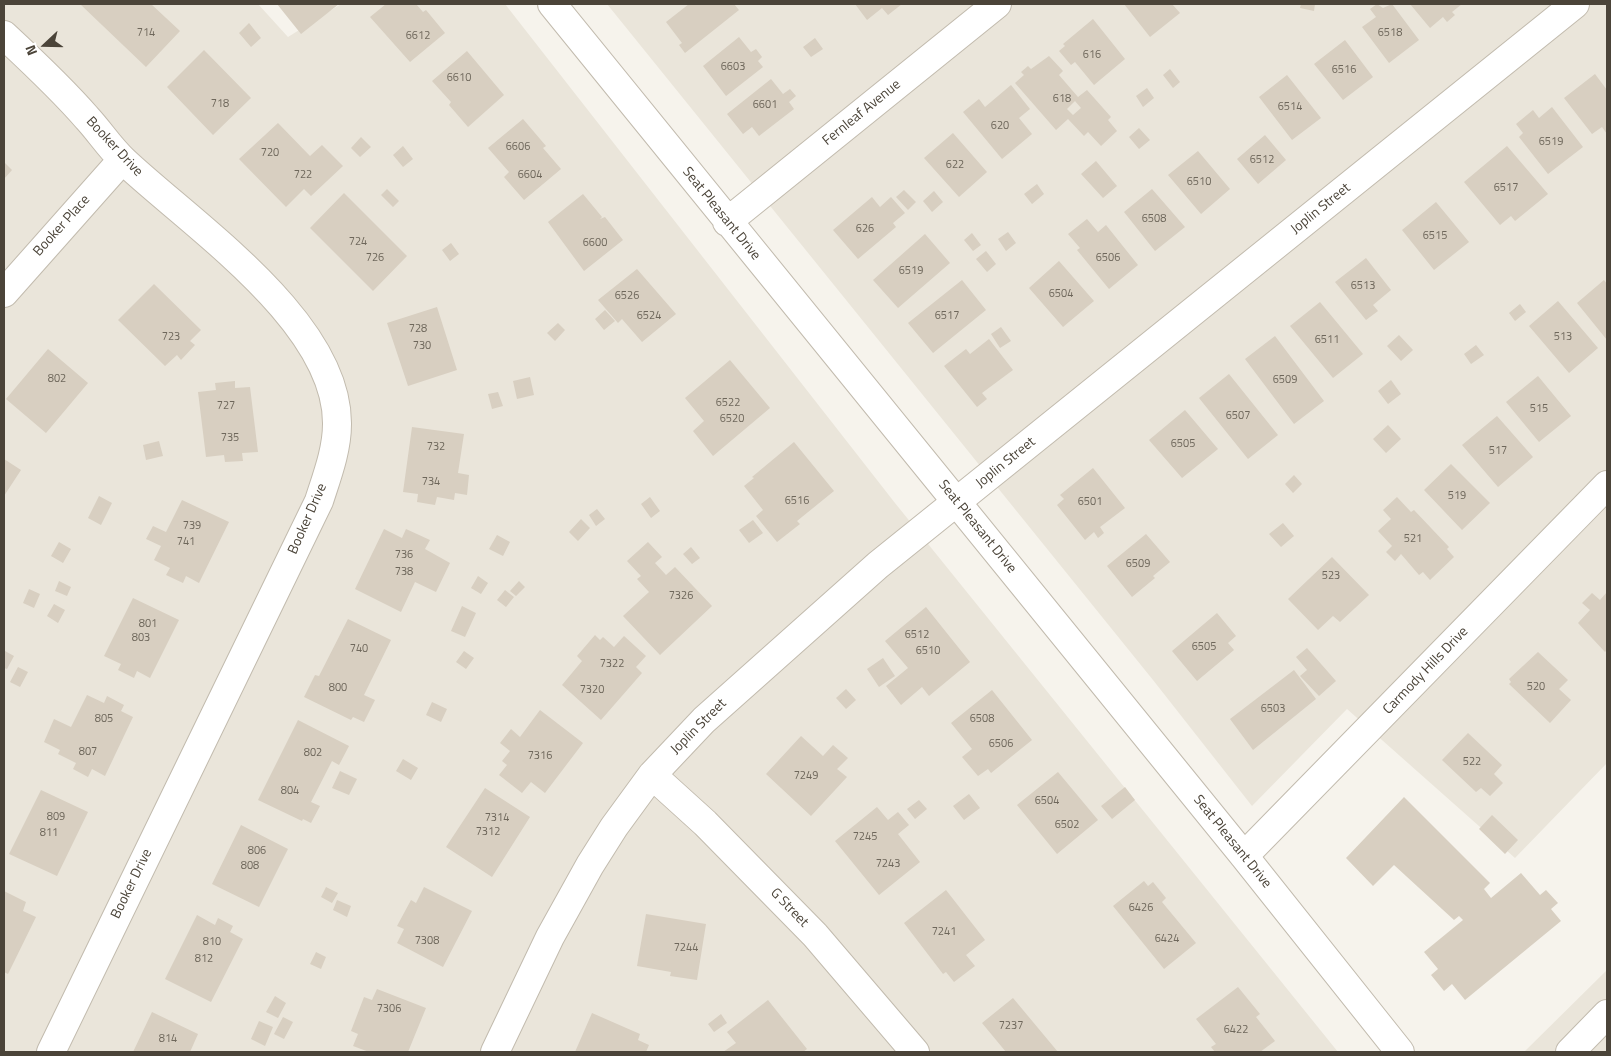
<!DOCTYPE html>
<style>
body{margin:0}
#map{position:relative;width:1611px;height:1056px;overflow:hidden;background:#f6f3ec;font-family:"Titillium Web",sans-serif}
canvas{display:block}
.frame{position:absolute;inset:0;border:5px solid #4b4439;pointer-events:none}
.north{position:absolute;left:20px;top:20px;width:50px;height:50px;-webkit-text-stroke:4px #fff;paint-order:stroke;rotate:249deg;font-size:14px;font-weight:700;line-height:20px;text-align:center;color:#4b4439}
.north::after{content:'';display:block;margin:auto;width:18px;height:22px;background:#4b4439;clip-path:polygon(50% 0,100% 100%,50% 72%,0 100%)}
</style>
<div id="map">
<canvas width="1611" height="1056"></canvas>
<div class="frame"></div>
<div class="north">N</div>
</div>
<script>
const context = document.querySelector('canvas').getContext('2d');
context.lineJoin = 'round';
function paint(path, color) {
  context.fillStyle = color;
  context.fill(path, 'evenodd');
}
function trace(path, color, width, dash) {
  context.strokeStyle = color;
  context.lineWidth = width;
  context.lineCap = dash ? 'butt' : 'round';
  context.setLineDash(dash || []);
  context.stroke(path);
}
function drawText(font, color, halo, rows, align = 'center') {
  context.font = font + ' "Titillium Web",sans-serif';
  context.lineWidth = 4;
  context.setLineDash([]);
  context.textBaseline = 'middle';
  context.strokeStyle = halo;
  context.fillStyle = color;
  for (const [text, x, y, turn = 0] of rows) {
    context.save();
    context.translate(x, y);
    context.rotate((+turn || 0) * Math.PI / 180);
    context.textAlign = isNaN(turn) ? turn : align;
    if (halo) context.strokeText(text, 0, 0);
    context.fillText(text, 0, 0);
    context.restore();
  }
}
paint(new Path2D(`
 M4 4H258L288 37 341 4H505L895 503 1338 1052H4Z
 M607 4H1607V763L1515 858 1347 709 1252 806 1153 680Z
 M1607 970V1052H1524Z`), '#eae5da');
paint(new Path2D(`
 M80 4H151L180 31 146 67Z
 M277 4H339L301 34Z
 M386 4H416L423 12 426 10 445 33 410 62 370 17Z
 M689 4H734L739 10 685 53 679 45 682 43 666 22Z
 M855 4H902L888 15 882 8 867 20Z
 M1124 4H1172L1180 13 1150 37Z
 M1301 4H1315L1314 11 1300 8Z
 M1377 4 1383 8 1392 4 1419 40 1389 63 1362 27 1376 17 1370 9Z
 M1410 4H1462L1452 12 1455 15 1447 22 1443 17 1430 28Z
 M1093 19 1125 59 1094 85 1075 62 1071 65 1059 51 1065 46 1063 44Z
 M249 23 261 38 251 47 239 33Z
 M739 37 751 52 756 49 762 57 758 61 763 67 726 96 703 66Z
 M815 38 823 49 811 57 803 47Z
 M1345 40 1373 77 1343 100 1314 64Z
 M204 50 251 98 213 135 167 87Z
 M467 51 504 95 468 127 449 105 451 102 432 81Z
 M1049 56 1063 71 1059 75 1078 97 1087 90 1111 117 1108 120 1117 131 1101 146 1088 132 1084 136 1068 119 1056 130 1015 83 1024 75 1021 72 1028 66 1031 69ZM1075 101 1081 108 1073 115 1067 109Z
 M1170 69 1180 82 1173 88 1163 75Z
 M1595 74 1607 90V134L1602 127 1592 134 1564 98Z
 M1287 75 1321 118 1292 140 1259 97Z
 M771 79 783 94 790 89 796 96 789 102 794 109 759 136 752 127 743 134 727 114Z
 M1011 85 1030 109 1019 118 1032 134 1002 159 963 112 979 99 985 107Z
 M1147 88 1154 98 1143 107 1136 96Z
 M1552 107 1583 147 1548 174 1519 137 1523 133 1516 124 1533 110 1539 118Z
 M523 119 546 146 543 148 561 169 524 200 504 177 509 172 488 148Z
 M278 123 310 156 322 145 343 166 311 196 304 189 286 207 239 159Z
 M1139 128 1150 140 1139 149 1129 137Z
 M953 133 987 172 959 197 924 158Z
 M1265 135 1286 160 1258 184 1237 159Z
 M361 137 371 147 360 157 351 148Z
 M403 146 413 159 403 167 393 155Z
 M1507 146 1548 194 1515 221 1511 216 1500 225 1464 182Z
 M1198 151 1230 189 1201 214 1168 175Z
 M1096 161 1117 186 1103 198 1081 174Z
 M4 162 12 170 4 179Z
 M1037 184 1044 194 1032 204 1024 194Z
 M387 189 399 201 393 207 381 195Z
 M1152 189 1185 227 1155 251 1124 212Z
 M904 190 916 202 908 210 896 197Z
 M934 191 943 202 932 212 923 201Z
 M344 193 407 256 373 291 310 228Z
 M583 194 602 217 600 219 605 217 623 240 584 271 548 222Z
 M872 197 880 207 891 197 905 213 893 223 896 227 858 259 833 230Z
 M1436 202 1469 242 1434 270 1402 230Z
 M1087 219 1098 232 1106 225 1138 265 1109 289 1077 250 1080 248 1068 234Z
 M1008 232 1016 243 1006 251 998 239Z
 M972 233 981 245 973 251 964 240Z
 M925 234 950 263 898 308 873 280Z
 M451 243 459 254 450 261 442 250Z
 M986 251 996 264 987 272 976 259Z
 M1366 258 1391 290 1373 305 1378 311 1366 320 1335 282Z
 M1059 261 1094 301 1063 327 1029 288Z
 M637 269 676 314 642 342 622 319 618 323 598 300Z
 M962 280 986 310 933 353 908 323Z
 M1604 280 1607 284V340L1577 303Z
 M154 284 201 330 190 341 195 345 181 360 177 355 165 366 118 320Z
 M1558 301 1598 348 1569 373 1529 326Z
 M1320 302 1363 354 1333 378 1290 326Z
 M1520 304 1526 312 1515 321 1509 313Z
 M437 307 457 370 408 386 387 323Z
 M605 310 615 321 604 330 595 319Z
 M558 323 565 330 555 341 547 333Z
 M1001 327 1011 341 1000 348 991 334Z
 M1399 335 1413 350 1401 361 1387 346Z
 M1275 336 1324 401 1294 424 1245 359Z
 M989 339 1013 370 982 393 987 399 977 407 944 366 966 349 970 354Z
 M1476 345 1484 355 1471 364 1464 354Z
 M48 349 88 383 46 433 6 399Z
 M730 360 770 408 713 456 693 431 704 421 685 398Z
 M1229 374 1278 435 1248 459 1199 398Z
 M1538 376 1571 416 1539 442 1506 402Z
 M530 377 534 395 517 399 513 381Z
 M1391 380 1401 394 1388 404 1378 391Z
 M235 381V388L250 387 258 452 242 453 243 461 225 462 224 455 206 457 198 392 216 390 215 383Z
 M498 392 503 406 492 409 488 394Z
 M1185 410 1218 449 1182 478 1149 440Z
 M1497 416 1533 457 1498 487 1462 445Z
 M1388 425 1401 439 1386 453 1373 439Z
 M412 427 464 434 458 473 469 475 467 495 455 493 454 500 437 497 435 505 417 502 418 494 403 492Z
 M159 441 163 456 146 460 143 445Z
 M794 442 834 491 797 521 800 524 777 542 756 516 763 510 744 486 754 478 752 477Z
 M4 459 21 470 4 496Z
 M1451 464 1490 503 1462 530 1424 490Z
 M1093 468 1125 508 1100 527 1104 533 1098 538 1094 532 1085 540 1057 505 1064 499 1060 495Z
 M1294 475 1302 484 1293 493 1285 484Z
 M99 496 112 503 101 525 88 518Z
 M650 497 660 511 651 518 641 504Z
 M1397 497 1411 512 1414 510 1449 547 1447 549 1454 557 1430 580 1423 572 1419 575 1401 554 1395 561 1386 552 1392 546 1378 531 1391 519 1383 510Z
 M182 500 229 522 199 583 186 576 183 583 166 575 170 568 154 560 161 546 146 539 153 526 166 532Z
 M597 509 605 519 596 526 589 515Z
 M581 519 590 528 578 541 569 532Z
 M753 520 763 533 749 543 739 530Z
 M1283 523 1294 536 1281 547 1269 534Z
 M384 529 402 538 406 529 430 540 425 549 450 563 436 592 415 582 401 612 355 589Z
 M1146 534 1170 562 1153 576 1155 578 1132 597 1107 566Z
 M497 535 510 542 503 556 489 549Z
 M59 542 71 549 63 563 51 556Z
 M648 542 662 557 655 563 666 575 675 567 712 606 660 655 623 616 649 592 637 579 641 576 627 561Z
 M691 547 700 558 692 564 683 554Z
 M1332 557 1369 595 1340 622 1333 616 1318 630 1288 599Z
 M478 576 488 583 481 594 471 588Z
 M59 581 71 587 67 596 55 591Z
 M519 581 525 587 516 596 510 591Z
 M29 589 40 594 34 608 23 603Z
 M505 590 514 597 506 607 497 600Z
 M1607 592V650L1605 652 1578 623 1590 610 1582 603 1592 593 1600 600Z
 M133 598 179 620 150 678 137 671 134 678 118 670 121 664 104 656Z
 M54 604 65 610 58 623 47 616Z
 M462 606 476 613 465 637 451 631Z
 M926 607 970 662 929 696 922 687 901 705 886 686 908 668 885 641Z
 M1217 613 1236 636 1228 643 1234 650 1197 681 1172 651Z
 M348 619 391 640 364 695 375 700 364 722 353 717 351 720 304 697 315 675 319 676Z
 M595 635 600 640 603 637 614 647 624 636 646 656 636 667 642 673 601 720 562 685 582 661 577 656Z
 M1307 648 1336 681 1319 696 1300 676 1307 670 1296 657Z
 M5 651 14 656 7 669 4 668Z
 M464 651 474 658 466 669 456 662Z
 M1538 652 1568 680 1559 689 1571 700 1550 723 1509 684 1511 682 1509 679Z
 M883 658 895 676 879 687 867 669Z
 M18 667 28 672 20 687 10 682Z
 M1294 670 1316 699 1253 750 1230 719Z
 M846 689 856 700 846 709 836 698Z
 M992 690 1032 740 991 773 988 769 978 776 962 757 972 749 951 723Z
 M87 695 104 703 107 696 124 705 121 711 133 717 105 776 92 769 88 777 73 769 76 763 58 754 60 750 44 742 54 719 71 727Z
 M432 702 447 709 441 722 426 715Z
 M540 710 583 743 545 793 531 782 522 793 499 775 507 765 502 761 510 751 500 743 511 729 520 737Z
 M298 720 349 746 339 765 332 761 311 802 320 806 311 823 303 819 302 821 258 800Z
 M1468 733 1502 765 1494 774 1503 783 1490 796 1481 788 1476 792 1442 760Z
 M801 736 823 756 833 745 848 758 837 769 847 777 811 816 766 774Z
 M403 759 418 768 411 780 396 771Z
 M340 771 357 779 349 795 332 788Z
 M1058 772 1098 820 1057 854 1017 805Z
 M1125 787 1135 800 1112 819 1101 806Z
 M485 788 530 817 492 877 446 847Z
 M41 790 88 812 57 876 9 854Z
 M969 794 980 808 964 820 953 806Z
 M1404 797 1490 883 1484 889 1491 898 1521 873 1540 895 1546 890 1558 903 1551 909 1561 921 1465 1000 1452 984 1444 991 1431 975 1438 969 1424 952 1463 920 1459 916 1454 920 1394 865 1373 886 1346 858Z
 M919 800 927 809 915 819 907 809Z
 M877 807 888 820 898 812 909 825 898 834 920 862 879 895 835 841Z
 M1492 815 1518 840 1505 854 1479 829Z
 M241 825 288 849 259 907 212 884Z
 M1144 881 1148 886 1153 882 1166 898 1162 902 1196 943 1164 969 1113 906Z
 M326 887 338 893 332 903 321 897Z
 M424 887 472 911 443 967 397 943 404 929 397 926 411 900 416 903Z
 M946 890 985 940 966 955 975 966 954 982 946 972 943 974 904 923Z
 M4 891 26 902 23 911 36 917 8 974 4 972Z
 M337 900 351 906 347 917 333 910Z
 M646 914 706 924 697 980 670 976 671 972 637 966Z
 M197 915 215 925 218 918 233 926 230 932 243 939 211 1002 165 979Z
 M316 952 326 957 321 969 310 964Z
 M1238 987 1260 1014 1256 1017 1275 1041 1260 1052H1215L1211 1047 1216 1044 1196 1019Z
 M377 989 426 1008 408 1052H369L353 1046 358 1034 351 1031 364 997 372 1000Z
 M275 996 286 1003 278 1018 266 1012Z
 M1013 998 1058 1052H1006L982 1023Z
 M768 1000 807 1049 803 1052H723L736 1043 727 1032Z
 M152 1012 198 1034 190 1052H133Z
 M592 1013 640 1034 638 1040 649 1045 646 1052H575Z
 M721 1014 727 1023 714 1032 708 1024Z
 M283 1017 293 1022 284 1039 274 1034Z
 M259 1021 273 1027 265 1046 251 1039Z`), '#d8cfc1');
const minor = new Path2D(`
 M552 4 1244 856 1400 1052
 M4 35C32 61 62 89 87 118 100 132 110 148 124 161 192 225 338 322 337 424 337 450 327 476 319 501L51 1052
 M727 222 997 4
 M4 293 122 160
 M652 775 705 823 815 935 915 1052
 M1244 856 1607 485
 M495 1052 550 937 590 865 614 827 652 775 704 720 878 565 1575 4
 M1570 1052 1607 1014`);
trace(minor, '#c2bbae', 30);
trace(minor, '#fff', 28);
drawText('11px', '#6e675b', null, [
 ["714",146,33],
 ["6518",1390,33],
 ["6612",418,36],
 ["616",1092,55],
 ["6603",733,67],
 ["6516",1344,70],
 ["6610",459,78],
 ["618",1062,99],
 ["718",220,104],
 ["6601",765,105],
 ["6514",1290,107],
 ["620",1000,126],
 ["6519",1551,142],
 ["6606",518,147],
 ["720",270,153],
 ["6512",1262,160],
 ["622",955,165],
 ["722",303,175],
 ["6604",530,175],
 ["6510",1199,182],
 ["6517",1506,188],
 ["6508",1154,219],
 ["626",865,229],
 ["6515",1435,236],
 ["724",358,242],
 ["6600",595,243],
 ["726",375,258],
 ["6506",1108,258],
 ["6519",911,271],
 ["6513",1363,286],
 ["6504",1061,294],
 ["6526",627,296],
 ["6524",649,316],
 ["6517",947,316],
 ["728",418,329],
 ["723",171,337],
 ["513",1563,337],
 ["6511",1327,340],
 ["730",422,346],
 ["802",57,379],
 ["6509",1285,380],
 ["6522",728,403],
 ["727",226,406],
 ["515",1539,409],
 ["6507",1238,416],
 ["6520",732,419],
 ["735",230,438],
 ["6505",1183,444],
 ["732",436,447],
 ["517",1498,451],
 ["734",431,482],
 ["519",1457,496],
 ["6516",797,501],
 ["6501",1090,502],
 ["739",192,526],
 ["521",1413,539],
 ["741",186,542],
 ["736",404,555],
 ["6509",1138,564],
 ["738",404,572],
 ["523",1331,576],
 ["7326",681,596],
 ["801",148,624],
 ["6512",917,635],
 ["803",141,638],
 ["6505",1204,647],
 ["740",359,649],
 ["6510",928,651],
 ["7322",612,664],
 ["520",1536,687],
 ["800",338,688],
 ["7320",592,690],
 ["6503",1273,709],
 ["805",104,719],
 ["6508",982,719],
 ["6506",1001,744],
 ["807",88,752],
 ["802",313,753],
 ["7316",540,756],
 ["522",1472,762],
 ["7249",806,776],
 ["804",290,791],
 ["6504",1047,801],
 ["809",56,817],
 ["7314",497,818],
 ["6502",1067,825],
 ["7312",488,832],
 ["811",49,833],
 ["7245",865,837],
 ["806",257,851],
 ["7243",888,864],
 ["808",250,866],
 ["6426",1141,908],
 ["7241",944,932],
 ["6424",1167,939],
 ["7308",427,941],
 ["810",212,942],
 ["7244",686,948],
 ["812",204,959],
 ["7306",389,1009],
 ["7237",1011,1026],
 ["6422",1236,1030],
 ["814",168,1039]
]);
drawText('14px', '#4b4439', '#fff', [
 ["Fernleaf Avenue",862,113,-39],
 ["Booker Drive",114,147,47],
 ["Joplin Street",1321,209,-39],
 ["Seat Pleasant Drive",721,214,51],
 ["Booker Place",62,226,-48],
 ["Joplin Street",1006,463,-39],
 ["Booker Drive",308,519,-66],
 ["Seat Pleasant Drive",977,527,51],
 ["Carmody Hills Drive",1426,671,-46],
 ["Joplin Street",699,727,-45],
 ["Seat Pleasant Drive",1232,842,51],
 ["Booker Drive",132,884,-64],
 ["G Street",789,908,46]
]);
</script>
